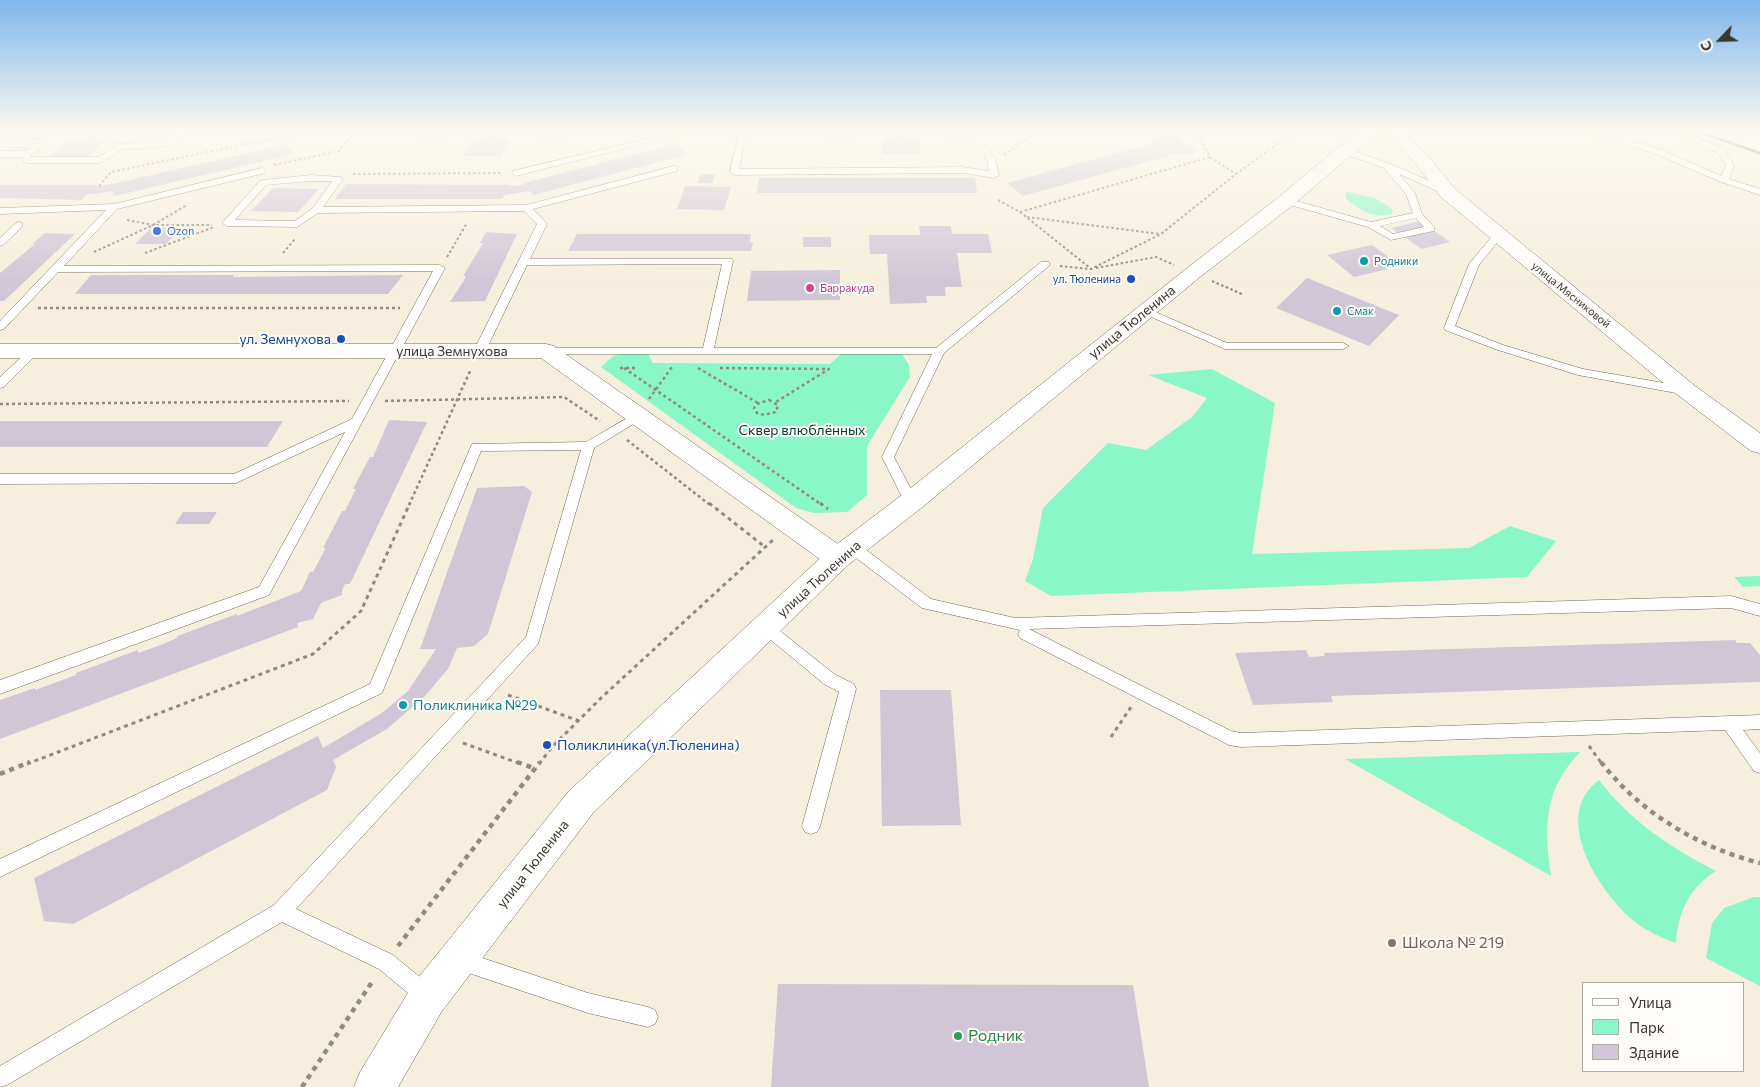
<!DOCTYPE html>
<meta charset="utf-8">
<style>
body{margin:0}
#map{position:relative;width:1760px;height:1087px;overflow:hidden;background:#f6efdd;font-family:Commissioner,sans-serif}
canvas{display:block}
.legend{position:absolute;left:1582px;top:982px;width:162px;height:90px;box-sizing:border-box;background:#fefdf9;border:1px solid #b0aea9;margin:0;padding:6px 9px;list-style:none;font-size:15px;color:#3a3730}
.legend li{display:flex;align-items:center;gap:10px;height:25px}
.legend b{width:25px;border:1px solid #b0aea9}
.north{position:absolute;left:1695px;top:15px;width:50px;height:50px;-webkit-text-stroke:4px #fefdf9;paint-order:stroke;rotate:246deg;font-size:14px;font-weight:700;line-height:20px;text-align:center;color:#3a3730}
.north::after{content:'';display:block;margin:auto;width:18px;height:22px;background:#3a3730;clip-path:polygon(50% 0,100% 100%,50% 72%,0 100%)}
</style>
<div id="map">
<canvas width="1760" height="1087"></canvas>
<ul class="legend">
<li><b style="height:6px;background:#fff"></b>Улица</li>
<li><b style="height:14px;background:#8af7c9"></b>Парк</li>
<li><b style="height:14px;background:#d0c6d6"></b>Здание</li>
</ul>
<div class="north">С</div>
</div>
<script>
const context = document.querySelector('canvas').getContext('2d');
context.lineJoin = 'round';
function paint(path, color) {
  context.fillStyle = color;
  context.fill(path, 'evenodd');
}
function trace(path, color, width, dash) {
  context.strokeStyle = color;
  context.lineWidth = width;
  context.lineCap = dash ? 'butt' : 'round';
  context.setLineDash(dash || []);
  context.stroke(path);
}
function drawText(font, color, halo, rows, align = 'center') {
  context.font = font + ' Commissioner,sans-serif';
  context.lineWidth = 4;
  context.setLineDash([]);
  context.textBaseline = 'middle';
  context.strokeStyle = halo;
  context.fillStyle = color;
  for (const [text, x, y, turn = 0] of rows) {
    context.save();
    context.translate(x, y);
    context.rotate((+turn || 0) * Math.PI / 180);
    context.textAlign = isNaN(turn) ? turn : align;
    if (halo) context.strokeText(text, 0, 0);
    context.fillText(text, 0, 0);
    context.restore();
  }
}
paint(new Path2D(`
 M1346 192 1375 198 1392 209 1393 213C1376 221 1359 210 1346 199Z
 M630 352 648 354 653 363 830 364 841 354H902L909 365 910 377 867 446V495L847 512 814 513 796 508 601 367 613 356Z
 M1212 369 1275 403 1252 554 1469 548 1510 526 1556 541 1527 577 1051 596 1025 581 1033 559 1043 508 1108 443 1146 450 1192 417 1207 398 1148 375Z
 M1760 576V586L1743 587 1734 577Z
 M1580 752C1573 760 1566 768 1561 777 1543 807 1546 843 1551 876L1345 759Z
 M1599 780C1629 820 1671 848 1716 871 1689 888 1678 912 1676 943 1660 938 1640 928 1627 915 1595 884 1552 815 1599 780Z
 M1754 897H1760V986L1706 958 1712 923 1724 908Z`), '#8af7c9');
paint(new Path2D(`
 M25 132H51L41 140H14Z
 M94 132H103L94 139H108L87 157H49L70 139H84Z
 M146 132H172L163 140H136Z
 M422 132H449L444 139H417Z
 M491 132H501L497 138H511L501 156H463L474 138H487Z
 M543 132H570L567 139H540Z
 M826 132H853V137H826Z
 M896 132H905V137H919L920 155H882V137H896Z
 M947 132H974L975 137H948Z
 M1152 132H1179L1184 144 1197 147 1191 156 1179 153 1023 196 1007 183 1151 144 1155 139Z
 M287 144 294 154 114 196 113 191 86 195 81 200 0 198V185H97L95 186H103Z
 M676 144 689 154 533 195 530 191 505 195 502 199H335L346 184 510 185 509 186H517L525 184 524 183Z
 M700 174H715L713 183H698Z
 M759 178H975L977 193H757Z
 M685 186 731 187 724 210 677 209Z
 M273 188 319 189 298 212 251 211Z
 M1420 221 1450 242 1422 249 1391 228Z
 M919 226H951L952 234H988L992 253H957L962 287H945L946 296H926L927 303 890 304 887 254H870L869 235H920Z
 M152 227 182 228 166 244H135Z
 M486 232 517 234 485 301 450 302 463 282 466 276H463L483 243H480Z
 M45 233 75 234 4 301H0V273L35 244H32Z
 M577 234H751L750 242H753L751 251H568Z
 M803 237H831V247H803Z
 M1372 245 1401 266 1354 277 1327 255Z
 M840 270V300L747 301 751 271Z
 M91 275H234L233 277 403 275 388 294H75Z
 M1307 278 1399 315 1369 346 1276 308Z
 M389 420 427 422 350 584H345L342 591V595L321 603 313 619 297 623 298 627 0 739V700L35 688V690L76 675V673L138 650V653L158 646 177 638V636L237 614V616L301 591 310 572H313L326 548H323L342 511H345L356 489H353L370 457H373Z
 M0 421H283L267 447H0Z
 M524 486 532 492 488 634 474 646 457 648 448 669 424 697 387 729 333 760 336 767 327 790 73 924 44 921 34 878 318 736 323 748 382 713 408 691 436 649H420L477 488Z
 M183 512H217L209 524H175Z
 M1735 640 1737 643H1750L1760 655V682L1331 696 1333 702 1253 705 1235 653 1306 650 1309 657 1325 656 1324 653Z
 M880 690H951L961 825 882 826Z
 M778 984 1133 985 1149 1087H771Z`), '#d0c6d6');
const lane = new Path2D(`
 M7 132H16L0 144V137Z
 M179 132H188L172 146 123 149 101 163H27L24 162 23 157H0V151H25L29 148 10 147V143L13 142 41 144V148L31 155V157H99L118 144 167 142Z
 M287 132H295L288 138 284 135Z
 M676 132H689L516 176 512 173 513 171Z
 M739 132H747L739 169 963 167 989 171 987 159 981 150 985 147 988 148 995 159 999 175 994 178 963 173 734 175 730 172Z
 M1586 132H1598L1659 149 1721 176 1726 165 1718 153 1676 132H1686L1724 149 1734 165 1729 179 1760 189V195L1721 182 1653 153Z
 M1345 148 1393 165 1450 190V194H1444L1399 174 1415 193 1422 214 1434 227V231L1391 240 1368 227 1283 203 1281 201 1286 198 1371 222 1413 213 1406 194 1384 168 1342 153V149ZM1416 218 1424 227 1393 234 1380 226Z
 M674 166 677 167V171L533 209 547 224 530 259H732L733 261 714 348H936L1041 262H1049V266L944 353 894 457 918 502 916 505H906L882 457 932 354H546L540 351 546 348H703L722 264 527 265 486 350 480 353 474 350 537 224 524 211 318 213 297 227 227 226 222 223 260 181 263 180 311 175 341 177 343 179 323 207 526 205ZM311 181H332L313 208 295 221 235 220 266 185Z
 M262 168 266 171 265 173 117 209 64 266 440 265 445 268 269 595 0 694V680L259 587 345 432 236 483 0 484V474H234L352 419 433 271 58 272 4 329 0 330V321L106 210 0 214V208L114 204Z
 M19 222 22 223V227L3 245 0 246V238L16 223Z
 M1498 232 1503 235 1479 265 1455 326 1503 345 1583 369 1687 387 1693 391 1691 394 1687 395 1578 375 1495 349 1445 330 1444 328 1469 264 1495 233Z
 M1146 308 1227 343H1343L1349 346 1343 349H1225L1142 313 1141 311Z
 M34 348 38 349 40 351 4 387 0 388V377L30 349Z
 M636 413 642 417 640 420 594 448 538 644 296 909 393 955 433 988 436 995 433 1002 426 1005 419 1002 379 969 282 922 7 1085 0 1087V1066L274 905 526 637 581 450 481 451 382 693 0 877V859L370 684 472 444 586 442Z
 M852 542 857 543 931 599 1015 618 1731 596 1760 604V616L1731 608 1029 629 1231 731 1241 733 1760 715V729L1743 730 1760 753V773L1754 771 1725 730 1241 747 1229 745 1020 638 1018 634 1020 630 922 608 847 551 845 547 847 543Z
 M765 621 770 623 834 674 854 684 856 689 820 826 817 832 811 834 805 832 802 826 839 692 824 684 760 631 758 627 760 623Z
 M458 950 588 993 648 1007 655 1010 658 1017 655 1024 648 1027 588 1013 451 967 448 960 451 953Z`);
const street = new Path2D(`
 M0 344H546L554 346 848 551 852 558 848 565 838 568 828 565 541 358H0Z`);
const secondary = new Path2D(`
 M1363 132H1382L1351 155 1293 205 1200 277 920 509 848 565 593 813 442 1011 398 1087H354L360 1072 414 983 569 791 828 551 902 495 1186 269 1279 197 1339 147Z
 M1387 132H1404L1429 157 1454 188 1695 386 1760 433V453L1751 451 1679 396 1440 196 1417 165Z`);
trace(lane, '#6e6858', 1);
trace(street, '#6e6858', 1);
trace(secondary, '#6e6858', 1);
trace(new Path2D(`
 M1004 155 1038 132
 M1210 157 1236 174
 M274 165 339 151 355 132
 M353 174 502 173
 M99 186 111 172 276 138
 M998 200 1020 212 1090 268
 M1020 212 1210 157 1197 132
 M1027 217 1160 234
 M127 220 153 225H212
 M94 252 153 225 187 205
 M145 253 214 227
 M283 253 295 239
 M447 257 467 223
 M1060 266 1091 269 1161 234 1236 174 1294 132
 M1096 268 1156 257 1174 265
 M1212 281 1244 295`), '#908b7f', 2, [2.5, 2.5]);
trace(new Path2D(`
 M38 308H400
 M620 368H638
 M624 368 822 505
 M698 368 758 403
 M720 368 829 369 776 402
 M649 399 672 367
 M769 400 778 405 776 412 764 415 757 413 754 408 757 404Z
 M385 401 564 397 600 421
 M0 404 349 401
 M627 440 710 505
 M409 505 471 369`), '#908b7f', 2.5, [3, 3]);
trace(new Path2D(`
 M709 503 765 547
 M820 503 828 509
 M508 695 579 721
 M1111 737 1131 707
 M463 743 521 764
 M1589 746 1602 764
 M27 764 313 654 361 611 410 503
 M539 764 552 747 601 698 774 539`), '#908b7f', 3, [4, 4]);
trace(new Path2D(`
 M517 762 536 769
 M1601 762C1640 813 1700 848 1760 863
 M0 774 30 762
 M398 946 540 762
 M302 1087 374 979`), '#908b7f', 4.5, [5, 5]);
paint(lane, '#fff');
paint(street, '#fff');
paint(secondary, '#fff');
trace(new Path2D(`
 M1699 132 1760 153`), '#4d4a42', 2.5);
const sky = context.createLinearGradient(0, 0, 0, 284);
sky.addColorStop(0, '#7fb7ed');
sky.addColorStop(0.46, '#fbf8f0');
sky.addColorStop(1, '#fbf8f000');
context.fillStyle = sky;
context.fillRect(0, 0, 1760, 284);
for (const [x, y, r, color] of [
 [157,231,5,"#3f7fe0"],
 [1364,261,5,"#0f9aa8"],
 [1131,279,5,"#1a4fb4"],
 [810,288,5,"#d1479c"],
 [1337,311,5,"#0f9aa8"],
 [341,339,5,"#1a4fb4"],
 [403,705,5,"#0f9aa8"],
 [547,745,5,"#1a4fb4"],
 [1392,943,5,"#8d6e63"],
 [958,1036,5,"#2e9e5b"]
]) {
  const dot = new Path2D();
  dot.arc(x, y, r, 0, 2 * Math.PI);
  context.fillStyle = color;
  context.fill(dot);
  trace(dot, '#fefdf9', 2);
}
drawText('11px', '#366cbe', '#fefdf9', [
 ["Ozon",167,231]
], 'left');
drawText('11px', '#0d838f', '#fefdf9', [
 ["Родники",1374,261],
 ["Смак",1347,311]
], 'left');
drawText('11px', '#164399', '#fefdf9', [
 ["ул. Тюленина",1121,279]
], 'right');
drawText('11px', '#b23c85', '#fefdf9', [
 ["Барракуда",820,288]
], 'left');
drawText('11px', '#3a3730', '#fefdf9', [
 ["улица Мясниковой",1571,295,39]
]);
drawText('14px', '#3a3730', '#fefdf9', [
 ["улица Тюленина",1132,322,-39],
 ["улица Земнухова",452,351],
 ["улица Тюленина",819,579,-42],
 ["улица Тюленина",533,864,-52]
]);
drawText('14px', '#164399', '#fefdf9', [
 ["ул. Земнухова",331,339],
 ["Поликлиника(ул.Тюленина)",557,745,"left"]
], 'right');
drawText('14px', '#033a28', '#fefdf9', [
 ["Сквер влюблённых",802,430]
]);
drawText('14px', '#0d838f', '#fefdf9', [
 ["Поликлиника №29",413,705]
], 'left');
drawText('16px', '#785e54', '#fefdf9', [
 ["Школа № 219",1402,943]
], 'left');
drawText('16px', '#27864d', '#fefdf9', [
 ["Родник",968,1036]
], 'left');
</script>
